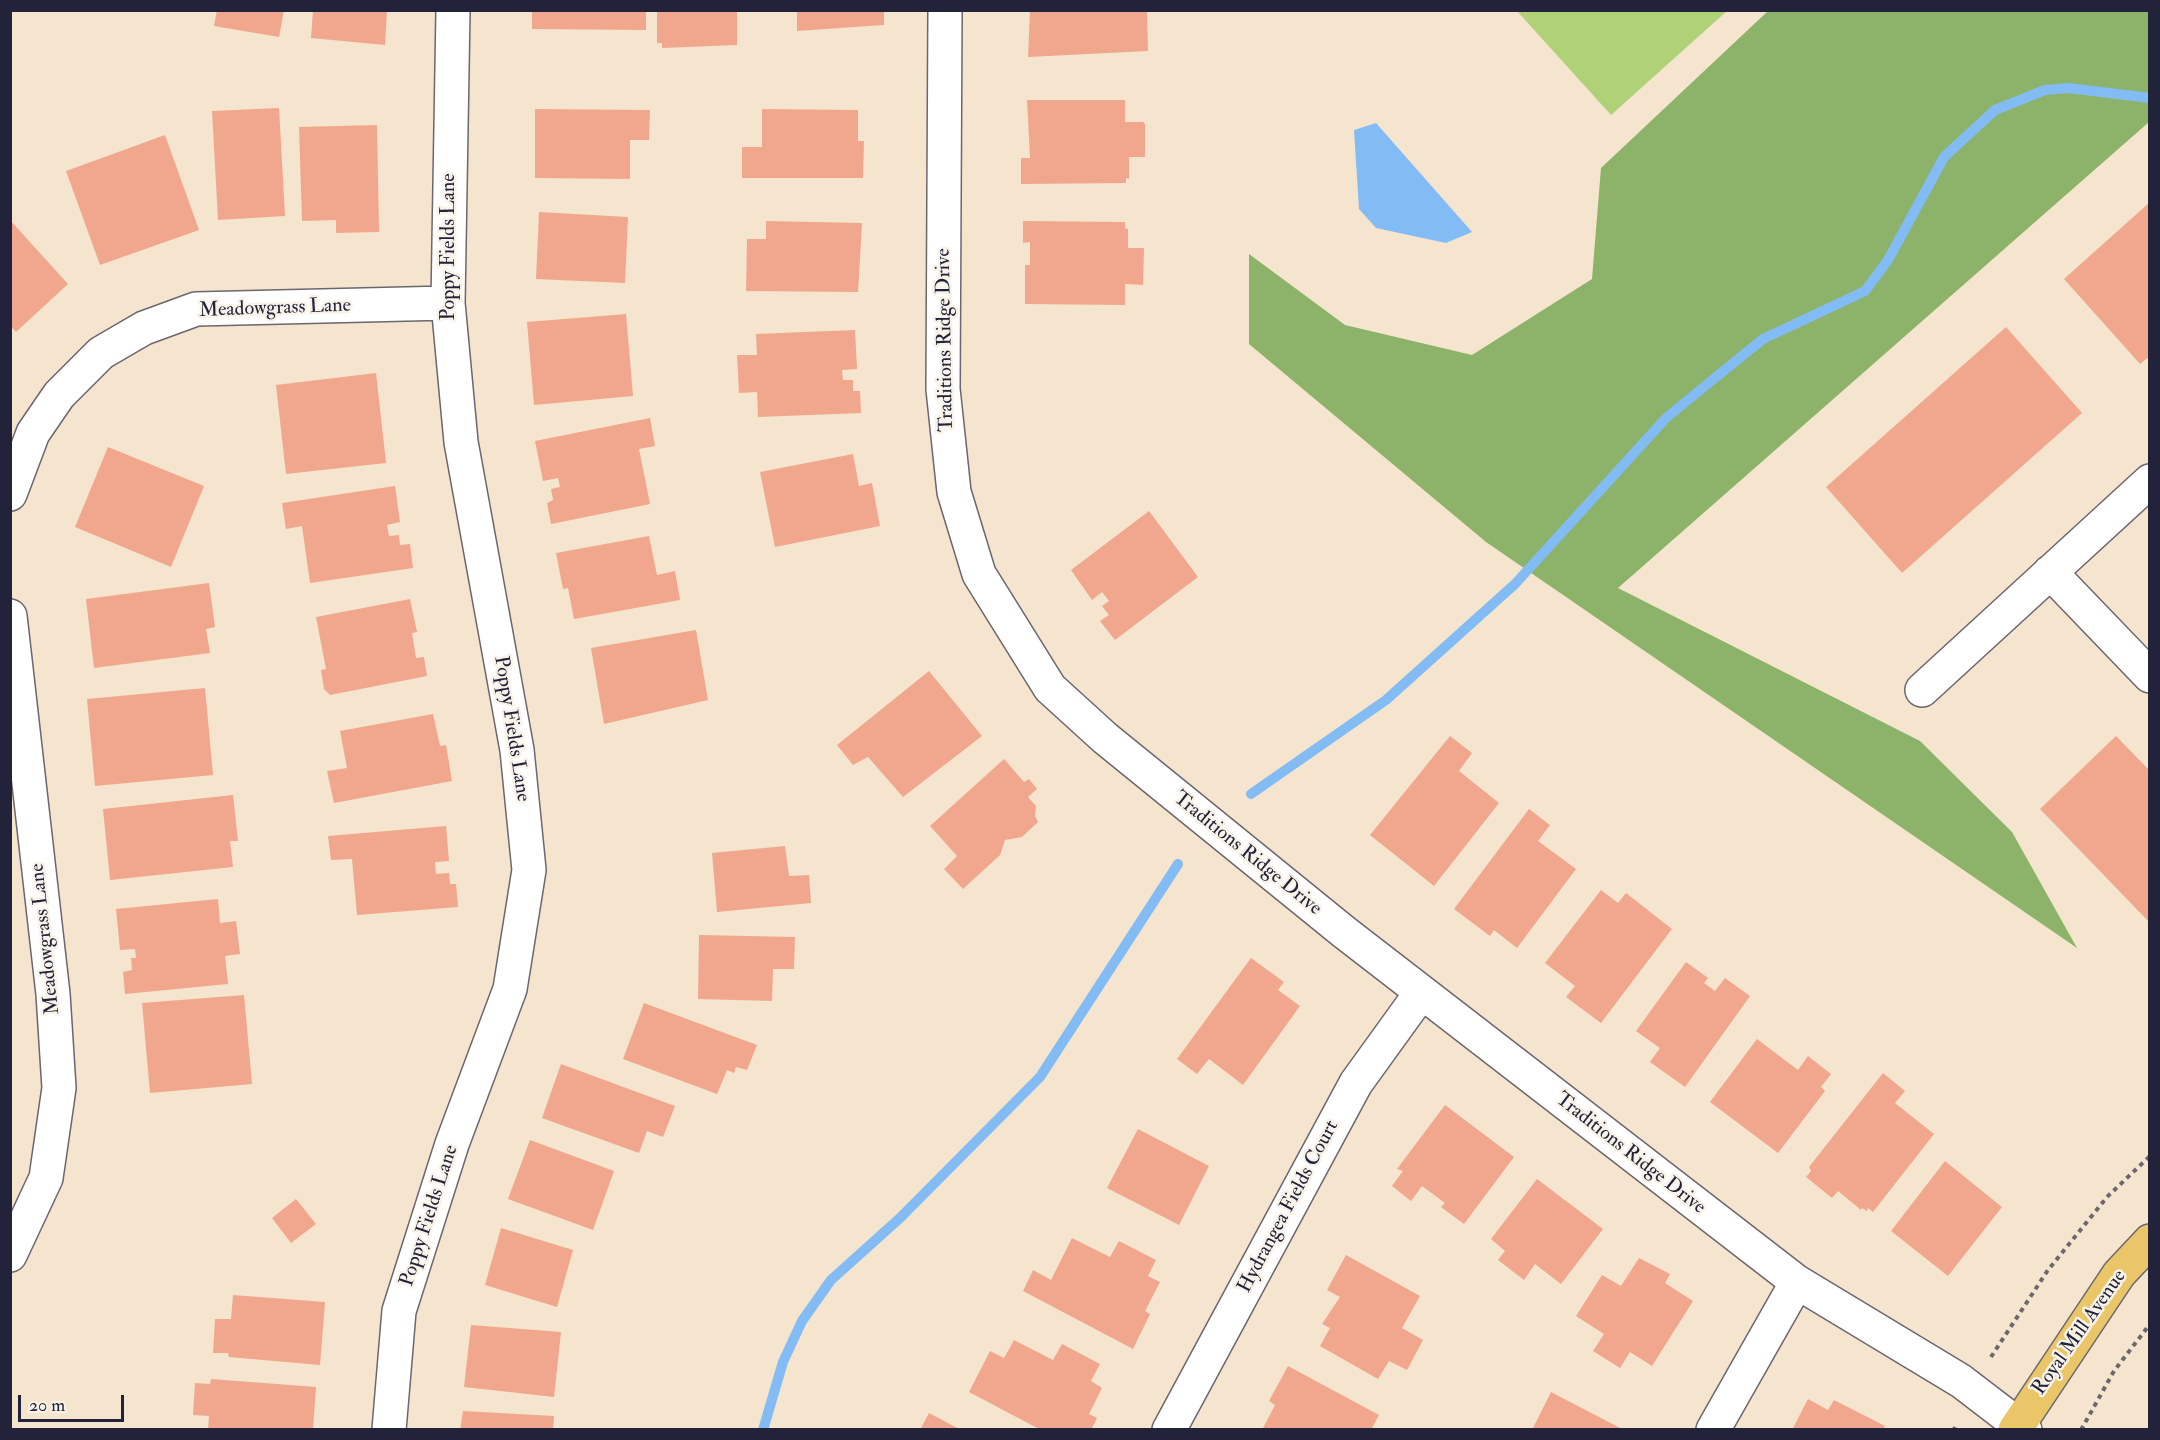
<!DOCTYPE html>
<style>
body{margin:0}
#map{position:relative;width:2160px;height:1440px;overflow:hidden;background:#f5e4ce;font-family:"IM FELL Double Pica",serif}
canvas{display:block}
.frame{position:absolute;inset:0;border:12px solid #22223b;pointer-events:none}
.scale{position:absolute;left:18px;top:1395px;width:106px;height:27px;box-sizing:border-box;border:3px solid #22223b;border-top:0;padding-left:8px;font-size:18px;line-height:21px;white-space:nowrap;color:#22223b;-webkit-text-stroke:4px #f7f3e8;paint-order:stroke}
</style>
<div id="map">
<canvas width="2160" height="1440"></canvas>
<div class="frame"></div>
<div class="scale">20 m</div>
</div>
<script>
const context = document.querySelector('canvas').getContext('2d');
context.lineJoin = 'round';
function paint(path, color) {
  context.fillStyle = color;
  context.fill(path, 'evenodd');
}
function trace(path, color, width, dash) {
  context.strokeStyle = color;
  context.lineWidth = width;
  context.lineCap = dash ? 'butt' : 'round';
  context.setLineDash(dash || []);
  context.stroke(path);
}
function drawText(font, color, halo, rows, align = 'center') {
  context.font = font + ' "IM FELL Double Pica",serif';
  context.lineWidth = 5;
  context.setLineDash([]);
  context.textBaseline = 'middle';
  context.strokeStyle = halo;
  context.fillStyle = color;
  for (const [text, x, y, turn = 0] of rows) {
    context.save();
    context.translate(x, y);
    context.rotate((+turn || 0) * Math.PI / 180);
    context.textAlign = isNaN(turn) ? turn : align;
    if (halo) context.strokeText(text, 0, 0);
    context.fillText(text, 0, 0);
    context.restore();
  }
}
paint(new Path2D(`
 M1517 11H1727L1611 115Z`), '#b1d179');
paint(new Path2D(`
 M1768 11H2149V122L1618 588 1920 741 2012 832 2077 948 1486 542 1249 344V254L1345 325 1472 355 1592 279 1601 168Z`), '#8cb369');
paint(new Path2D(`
 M1376 123 1472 232 1446 243 1376 228 1359 209 1354 130Z`), '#83bcf4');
trace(new Path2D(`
 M1251 794 1386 700 1515 584 1666 418 1705 386 1763 339 1865 291 1888 260 1944 157 1995 110 2045 90 2068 88 2150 98
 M763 1430 783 1362 802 1321 831 1280 900 1218 1040 1077 1178 864`), '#83bcf4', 10);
paint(new Path2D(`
 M217 10H284L279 37 214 26Z
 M313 10H387L385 45 311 38Z
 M532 10H646V30L532 29Z
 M657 10H737V45L662 48V43H657Z
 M797 10H884V25L797 31Z
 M1030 10H1147L1148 51 1028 57Z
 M1027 100H1125V122H1143L1145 124V157H1129V179L1126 178V183L1021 184V158H1030Z
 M279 108 285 216 218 220 212 111Z
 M535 109 650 110 649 140H630V179L535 178Z
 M762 109 858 110V141H864L863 178H742V147H762Z
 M377 125 379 232 336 233V220L302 221 299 127Z
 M165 135 199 230 100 265 66 171Z
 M2150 202V356L2140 364 2064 279Z
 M539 212 628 217 625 283 536 279Z
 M10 220 68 284 16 332 10 325Z
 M766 221 862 223 858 292 746 291 747 239H766Z
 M1023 221 1125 222V228L1128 229V248H1144L1143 285 1125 284V305L1025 304V265H1030V242L1023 243Z
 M626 314 633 396 534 405 527 322Z
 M2006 327 2082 413 1902 573 1826 487Z
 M855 330 857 369 842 370 843 380H853V391H860L861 413 758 417 757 392 739 393 737 355H757L756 334Z
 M376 373 386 463 286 474 276 385Z
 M650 418 655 446 639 449 650 504 551 524 547 503 553 500 551 489 560 487 558 478 543 481 535 441Z
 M108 447 204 486 171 567 75 527Z
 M853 454 859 486 872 483 880 526 775 547 760 472Z
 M395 486 400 522 387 525 389 536 399 535 400 545 410 544 413 568 310 583 302 526 286 529 282 503Z
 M1149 511 1198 577 1115 640 1100 621 1109 615 1102 606 1109 601 1102 592 1092 600 1071 570Z
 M649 536 657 575 675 571 680 600 574 619 568 588 563 589 556 553Z
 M209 583 215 627 206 629 210 653 94 668 86 599Z
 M410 599 417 632 412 633 416 658 424 657 427 676 330 695 324 689 321 670 326 669 316 617Z
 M696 630 708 700 604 724 591 648Z
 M929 671 982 736 903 797 868 757 853 765 837 745Z
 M205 688 213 775 95 786 87 699Z
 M433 714 440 746 446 745 452 781 334 803 327 771 347 768 340 731Z
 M1450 736 1472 753 1459 771 1499 803 1434 886 1370 835Z
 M2116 736 2150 771V923L2040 809Z
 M1004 759 1024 782 1029 779 1037 789 1028 797 1036 806 1035 816 1038 822 1022 837 1005 840 1000 855 963 889 944 869 957 856 930 826Z
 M233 795 238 841H230L233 867 110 880 103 809Z
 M1529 809 1550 825 1538 841 1576 869 1517 948 1494 930 1490 936 1454 909Z
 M446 826 449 861 435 862 436 874 449 873 450 884H456L458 907 357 915 352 859 331 860 328 836Z
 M785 846 789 876 809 875 811 903 717 912 712 853Z
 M1601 890 1618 903 1626 893 1672 929 1601 1023 1566 997 1575 986 1545 963Z
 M218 899 220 923 236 921 240 954 225 956 228 984 125 994 123 972 132 970 131 958H136L135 949 120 950 116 909Z
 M699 935 795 937 794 969H773L772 1001 698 999Z
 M1251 958 1284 982 1278 990 1300 1006 1243 1085 1209 1059 1197 1074 1177 1059Z
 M1686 962 1708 978 1704 983 1715 991 1725 978 1750 996 1685 1087 1650 1062 1660 1048 1636 1031Z
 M244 995 252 1084 150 1093 142 1003Z
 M644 1003 757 1045 747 1070 736 1067 734 1073 727 1070 717 1094 623 1059Z
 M1757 1039 1798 1070 1808 1056 1831 1074 1821 1087 1825 1091 1778 1153 1710 1102Z
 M561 1064 675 1106 663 1137 647 1131 639 1153 542 1118Z
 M1883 1073 1905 1091 1895 1103 1934 1134 1873 1212 1868 1208 1867 1211 1862 1208 1861 1210 1838 1191 1832 1198 1806 1177 1811 1171 1809 1167Z
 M1445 1105 1514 1157 1464 1224 1441 1207 1445 1203 1422 1186 1411 1201 1392 1186 1403 1171 1397 1169Z
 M1138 1129 1209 1166 1179 1225 1107 1188Z
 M530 1140 614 1171 593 1230 508 1199Z
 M1945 1161 2002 1207 1948 1276 1891 1231Z
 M1537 1179 1603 1229 1561 1284 1535 1264 1524 1280 1498 1260 1505 1251 1491 1239Z
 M296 1199 316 1224 291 1243 272 1218Z
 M501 1228 573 1250 557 1307 485 1285Z
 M1072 1238 1110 1257 1119 1241 1156 1260 1148 1276 1160 1282 1145 1311 1150 1314 1133 1349 1023 1291 1033 1270 1051 1280Z
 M1346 1255 1420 1296 1402 1328 1423 1340 1407 1370 1389 1361 1378 1379 1320 1346 1330 1328 1322 1324 1340 1297 1327 1290Z
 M1639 1258 1670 1274 1665 1283 1693 1301 1652 1366 1630 1352 1620 1368 1593 1351 1604 1334 1576 1316 1602 1275 1621 1286Z
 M233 1295 325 1302 320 1365 229 1357 228 1353H213L215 1319H231Z
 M471 1325 561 1332 554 1397 464 1387Z
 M1014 1340 1053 1360 1062 1344 1100 1364 1091 1381 1102 1388 1089 1414 1097 1418 1091 1430H1041L969 1392 990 1351 1004 1358Z
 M1288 1366 1379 1415 1371 1430H1262L1275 1405 1269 1401Z
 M211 1379 316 1387 313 1430H208L209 1416 193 1415 195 1383 210 1384Z
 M1551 1392 1624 1430H1532Z
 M1808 1399 1828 1410 1834 1400 1885 1426 1883 1430H1792Z
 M463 1411 554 1416 553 1430H460Z
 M929 1413 961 1430H920Z`), '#f1a78d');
const minor = new Path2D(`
 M945 10 943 389 954 492 979 574 1050 688 1105 738 1344 932 1797 1282 1961 1381 2025 1430
 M10 494 33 433 59 395 101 353 144 328 196 309 448 303
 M2050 572 2150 676
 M10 616 53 994 59 1088 46 1178 10 1255
 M1922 690 2150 481
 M389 1430 399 1311 452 1144 510 989 529 870 517 750 461 442 448 303 453 10
 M1169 1430 1356 1083 1421 993
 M1713 1430 1797 1282`);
const major = new Path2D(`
 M2015 1430 2119 1274 2150 1241`);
trace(minor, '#6c666e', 36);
trace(major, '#6c666e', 36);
trace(new Path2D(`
 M1991 1357 2048 1270 2107 1197 2150 1156
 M1954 1430 1955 1427
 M2081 1430 2114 1371 2150 1324`), '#6c666e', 4, [4.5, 4.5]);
trace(minor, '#fff', 33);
trace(major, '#ebc669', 33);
drawText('20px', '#22223b', '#f7f3e8', [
 ["Poppy Fields Lane",450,247,-90],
 ["Meadowgrass Lane",275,309,-2],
 ["Traditions Ridge Drive",946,340,-91],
 ["Poppy Fields Lane",511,729,81],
 ["Traditions Ridge Drive",1247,854,39],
 ["Meadowgrass Lane",46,939,-96],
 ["Traditions Ridge Drive",1630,1154,38],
 ["Hydrangea Fields Court",1289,1207,-62],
 ["Poppy Fields Lane",430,1216,-72],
 ["Royal Mill Avenue",2080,1333,-55]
]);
</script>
